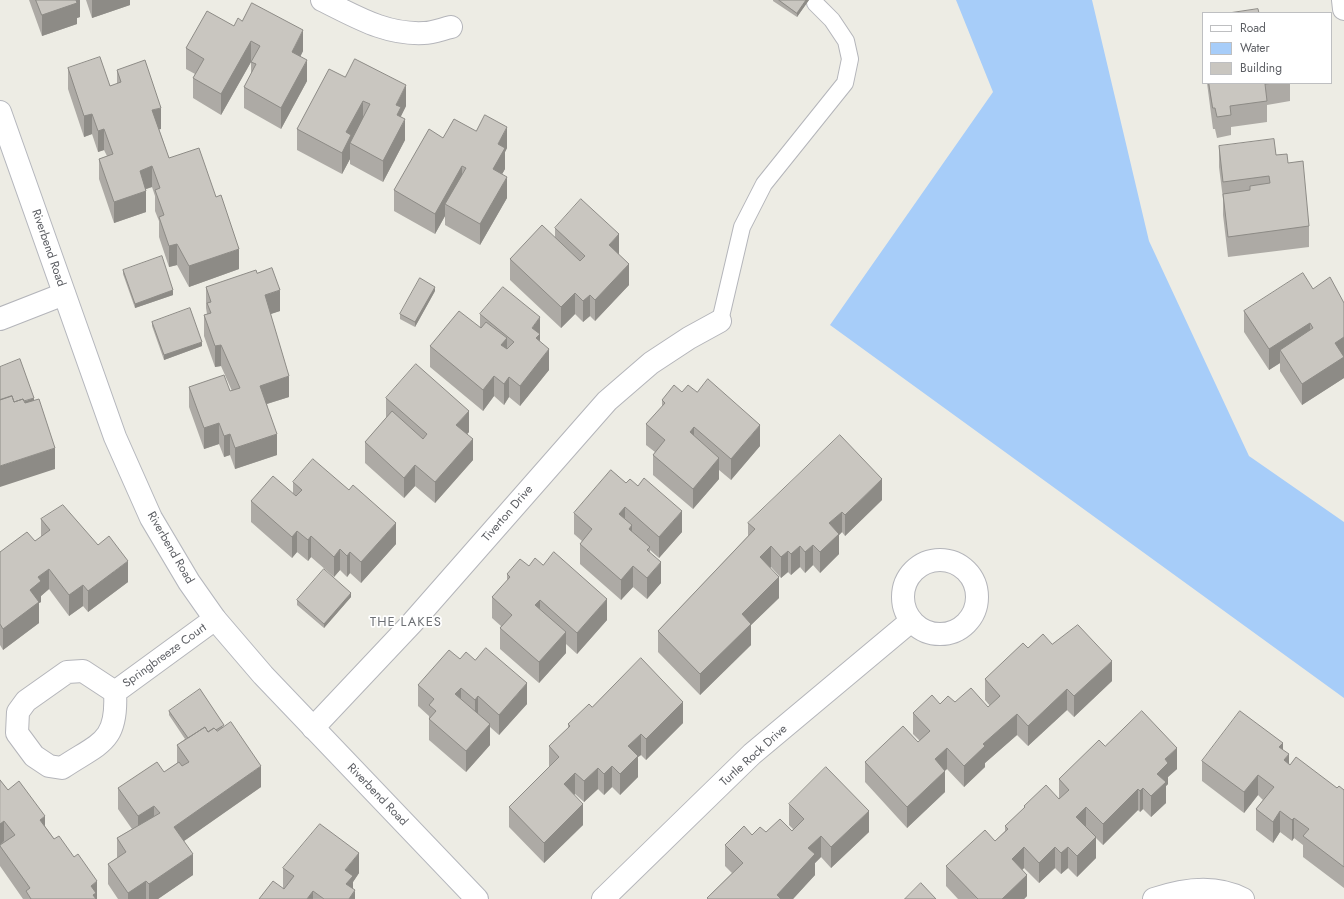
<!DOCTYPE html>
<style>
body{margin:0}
#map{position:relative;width:1344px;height:899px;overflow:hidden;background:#edece4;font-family:Jost,sans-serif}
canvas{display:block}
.legend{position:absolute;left:1202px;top:12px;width:130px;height:72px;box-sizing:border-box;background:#fff;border:1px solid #bebfc1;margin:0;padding:5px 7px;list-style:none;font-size:12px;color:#5c5e63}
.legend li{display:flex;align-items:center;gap:8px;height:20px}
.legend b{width:20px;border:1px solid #bebfc1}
</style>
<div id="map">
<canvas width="1344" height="899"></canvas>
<ul class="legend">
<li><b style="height:5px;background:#fff"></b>Road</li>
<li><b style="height:11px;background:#a7cdf9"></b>Water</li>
<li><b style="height:11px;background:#c9c6c0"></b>Building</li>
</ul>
</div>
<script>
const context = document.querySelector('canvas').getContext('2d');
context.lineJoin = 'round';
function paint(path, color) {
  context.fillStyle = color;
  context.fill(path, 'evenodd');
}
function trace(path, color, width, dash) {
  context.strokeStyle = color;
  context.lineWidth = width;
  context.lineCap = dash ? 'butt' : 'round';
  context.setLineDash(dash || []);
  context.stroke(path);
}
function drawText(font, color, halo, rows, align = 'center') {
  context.font = font + ' Jost,sans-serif';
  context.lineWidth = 3.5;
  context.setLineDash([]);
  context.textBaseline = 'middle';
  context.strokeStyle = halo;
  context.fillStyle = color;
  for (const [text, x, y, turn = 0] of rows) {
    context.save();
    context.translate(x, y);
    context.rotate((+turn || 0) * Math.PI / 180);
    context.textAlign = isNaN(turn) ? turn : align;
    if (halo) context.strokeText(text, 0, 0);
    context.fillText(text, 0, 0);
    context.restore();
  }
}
paint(new Path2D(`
 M956 0H1092L1149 241 1249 456 1344 522V698L830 325 993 92Z`), '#a7cdf9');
const lane = new Path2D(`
 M720 321 742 227 764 184 845 83 850 59 846 41 832 20 815 3`);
const street = new Path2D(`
 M322 0C355 16 385 35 424 33 433 33 442 29 451 27
 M1343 0 1344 9
 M0 319 64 294
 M903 597a37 37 0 1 1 74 0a37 37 0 1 1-74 0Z
 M115 692 83 671 67 672 26 701 18 712 17 733 34 756 49 766 62 768C99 743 118 743 115 692L215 619
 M313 728 412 623 607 401 651 363 689 338 720 321
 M603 899 752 754 911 621
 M1154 899C1183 889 1215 884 1243 899`);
const secondary = new Path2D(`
 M0 112 115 437 151 518 189 582 215 619 263 675 477 899`);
trace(lane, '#b4b5ba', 18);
trace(street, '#b4b5ba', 24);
trace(secondary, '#b5b7bd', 24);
trace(lane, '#fff', 16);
trace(street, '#fff', 22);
trace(secondary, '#fff', 22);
paint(new Path2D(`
 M29 0H80V17L77 18V24L42 36Z
 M86 0H130V5L92 18Z
 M773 0H809L797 17 773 1Z
 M234 26 303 51 300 57 307 81 281 129 244 108V87L251 74V62L221 115 193 98V78L195 74 186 69V48Z
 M68 68 110 86 117 84V70L161 129H159L169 158 239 269 189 287 177 265 169 267 159 237V221L155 211V196L152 187 146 189V212L114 223 99 179V159L107 156 104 150 98 152 92 134 84 137 68 89Z
 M345 77 406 106 401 116 405 140 383 182 350 164V159L342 174 297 150V129Z
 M1207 83H1290V101L1267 105V122L1231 127V135L1217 138 1215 129H1213Z
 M476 131 507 148 505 152V169L502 174 507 198 480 245 445 225V216L435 234 394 211V190L443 138Z
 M1219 146 1276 155 1288 163 1309 226V247L1228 257 1223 215V199L1219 167Z
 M555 228 619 254 629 285 595 321 590 316 583 322 575 314 561 328 510 280V259L555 237Z
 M123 270 173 295 135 308 123 274Z
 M257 273 280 311 270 314 289 397 267 404 277 455 235 469 230 455 224 457 219 444 204 449 189 407V387L230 391H232L221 366 215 367 204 336V315L207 314 206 308V287Z
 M1313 289 1344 303V378L1302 405 1280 371V363L1269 370 1244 332V311Z
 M435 291 415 327 400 319V314Z
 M480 314 540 338V341L549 370 520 406 509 397 504 405 494 396 483 411 430 367V346L480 327Z
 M152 322 202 346 164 360 152 326Z
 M682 392H697L760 446 731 480 719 470V479L693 509 653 475V455L655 452 646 445V424L662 407V400Z
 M386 398 469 432 467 434 473 460 435 503 415 486 404 498 365 463V442L386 418Z
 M611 470 682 532 659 558 650 550V552L661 583 647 599 633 587 621 600 580 564V544L582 541 574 534V513Z
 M293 482 396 544 361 583 350 573 347 577 340 570 334 577 311 557 308 561 297 552 292 558 251 522V501L293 493Z
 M882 500 845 536 842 532 839 535V554L820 573 813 565 805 573 800 567 791 575 788 572 781 578 771 567 770 568 779 598 751 625V645L700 695 658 652V631L748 536V523Z
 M41 519 128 582 88 612 83 606 69 616 49 589 41 596V602L39 603V623L3 650 0 645V552L35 541 41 537Z
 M543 565 607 620 577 654 566 644V653L539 683 500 649V628L501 626 492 618V597L507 581V574L529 566Z
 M351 597 324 628 297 605V600Z
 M1052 644 1112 681 1074 717 1067 710 1028 746 1017 735 985 763V767L964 787 947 769 945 770V792L907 828 865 782V762L918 742 920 741 913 734V713L940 704 955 702 988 707 990 706 985 700V679L1028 648Z
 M460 659 527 704 499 735 490 727V745L466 772 429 740V716L418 706V685Z
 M592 707 683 723 646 760 641 755 638 757V777L620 795 612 787 604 795 598 789 584 802 575 794 574 795 583 825 544 863 509 827V807L549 767V746L568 728V724Z
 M169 711 224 727 261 787 184 841 193 875 158 899H118L108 884V864L117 858V838L132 829 118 809V788L164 772 177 763V745L185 739 169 715Z
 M1105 746 1177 769 1168 777V784L1166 786V803L1151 817 1143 809 1140 812 1138 810 1103 845 1096 838V858L1077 877 1068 868 1061 874 1055 868 1039 883 1024 868 1022 870 1027 896 1024 899H958L946 886V866L995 841 1005 831V826L1024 809V806L1059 798V779Z
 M1283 750 1289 763 1290 765 1337 788 1344 790V888L1303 857V845L1294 838 1292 841 1280 832 1273 843 1256 830V809L1263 800 1258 795 1244 813 1202 781V761Z
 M0 780 8 790 45 826 97 899H23L0 866V845L5 842 0 845Z
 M789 804 869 832 831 868 821 857 815 863V875L793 899H707V898L732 873 725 866V845L752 835 766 832 792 831 793 829 789 825Z
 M283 868 359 873 353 882V888L355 899H259L283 888Z`), '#adaaa5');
paint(new Path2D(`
 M75 0H80V17L77 18V24L42 36V15Z
 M92 0H130V5L92 18Z
 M806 0H809L797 17V13Z
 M303 30V51L292 73V52Z
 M251 41V62L221 115V94Z
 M307 60V81L281 129V108Z
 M406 85V106L401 116V127L405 119V140L383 182V161L396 105Z
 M363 101V121L350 143V159L342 174V153L346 132Z
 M161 108V129L152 131V110Z
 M92 114V134L84 137V116Z
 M507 127V148L505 152V169L493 190V169L498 144Z
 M104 129V150L98 152V131Z
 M152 166V187L140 191V171Z
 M462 166V187L445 204V216L435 234V214Z
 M507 177V198L480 245V224Z
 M146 191V212L114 223V202Z
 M619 234V255L609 245Z
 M177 244V265L169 267V246Z
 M239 249V269L189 287V266Z
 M629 264V285L595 321V300Z
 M435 287V291L415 327V322Z
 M173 290V295L135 308V304Z
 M280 290V311L265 316V295Z
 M575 293V314L561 328V307Z
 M590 295V316L583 322V301Z
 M540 317V355L532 328Z
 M1310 323V344L1280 350V363L1269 370V349Z
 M1344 337V378L1302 405V384L1335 343Z
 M507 338V359L501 345Z
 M202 342V346L164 360V355Z
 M221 345V366L215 367V346Z
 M549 349V370L520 406V386Z
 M289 376V397L260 406V386Z
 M494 376V396L483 411V390Z
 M509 377V397L504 405V384Z
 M34 398V402L0 410Z
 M469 411V432L456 446V425Z
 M219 423V444L204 449V428Z
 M760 425V446L731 480V459Z
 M694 427V448L690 432Z
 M230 434V455L224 457V436Z
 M277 434V455L235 469V448Z
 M473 439V460L435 503V482Z
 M55 448V469L0 487V466Z
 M719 458V479L693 509V489Z
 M415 465V486L404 498V478Z
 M882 479V500L845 536V515Z
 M625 507V528L619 514Z
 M682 511V532L659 558V537Z
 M842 512V532L839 535V554L820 573V552L829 523Z
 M396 523V544L361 583V562Z
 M632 525V546L629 529Z
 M297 531V552L292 558V537Z
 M311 536V557L308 561V540Z
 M813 545V565L805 573V552Z
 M771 546V567L760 578V557Z
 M800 546V567L791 575V554Z
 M340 549V570L334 577V557Z
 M788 551V572L781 578V557Z
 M350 552V573L347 577V556Z
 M128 561V582L88 612V591Z
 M661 562V583L647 599V578Z
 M633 566V587L621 600V580Z
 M49 569V589L41 596V602L39 603V623L3 650V629L38 577Z
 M779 577V598L751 625V645L700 695V674L742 614Z
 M83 585V606L69 616V595Z
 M351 593V597L324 628V624Z
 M607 599V620L577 654V633Z
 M540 600V621L535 605Z
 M566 632V653L539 683V662Z
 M1112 661V681L1074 717V696Z
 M527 683V704L499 735V715Z
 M461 688V709L455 694Z
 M1067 689V710L1028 746V726Z
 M478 696V717L475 721V700Z
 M683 702V723L646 760V739Z
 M1017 714V735L985 763V767L964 787V766L983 744Z
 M490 724V745L466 772V751Z
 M641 734V755L638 757V777L620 795V774L628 746Z
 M1283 743V764L1279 747Z
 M947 748V769L935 780V759Z
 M1177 748V769L1168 777V784L1166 786V803L1151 817V796L1157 774 1165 759Z
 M1289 754V775L1284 760Z
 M261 766V787L174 848V827Z
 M612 766V787L604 795V774Z
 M598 768V789L584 802V781Z
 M945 771V792L907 828V807Z
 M575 773V794L564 805V784Z
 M1258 775V795L1244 813V792Z
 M1143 788V809L1140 812V791Z
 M1138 789V810L1103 845V824Z
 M583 804V825L544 863V843Z
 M154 806V826L138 837V816Z
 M1086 807V828L1076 817Z
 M869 811V832L831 868V847Z
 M1280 811V832L1273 843V822Z
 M45 816V837L40 820Z
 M1294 818V838L1292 841V820Z
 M4 821V841L0 845V824Z
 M821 836V857L815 863V875L793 899H777V895L808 848Z
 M1096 837V858L1077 877V856Z
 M1024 847V868L1012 880V859Z
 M1055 847V868L1039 883V863Z
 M1068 847V868L1061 874V853Z
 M359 853V873L353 882V894L355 890V899H346L345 870Z
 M193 854V875L158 899H149V884Z
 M1027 875V896L1024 899H1002Z
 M97 881V899H91V886Z
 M146 881V899H128V893Z
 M313 891V899H307Z`), '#8d8b86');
const building = new Path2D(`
 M36 0H76L77 3 42 15Z
 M779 0H806L797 13Z
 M252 3 303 30 292 52 307 60 281 108 244 87 256 64 251 62 260 46 251 41 221 94 193 78 204 59 186 48 207 11 234 26 238 18 242 21Z
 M1258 9 1259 13H1229Z
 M100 57 110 86 121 82 117 70 145 60 161 108 152 110 169 158 199 148 216 197 221 195 239 249 189 266 177 244 169 246 159 217 164 215 155 190 160 188 152 166 140 171 146 191 114 202 99 159 113 154 104 129 98 131 92 114 84 116 68 68Z
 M355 59 406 85 396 105 401 107 397 115 405 119 383 161 350 143 370 104 363 101 346 132 351 135 342 153 297 129 329 69 345 77Z
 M1209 83H1274L1265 84 1267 101 1230 106 1231 115 1217 117 1215 108H1213Z
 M485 115 507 127 498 144 505 148 493 169 507 177 480 224 445 204 466 168 462 166 435 214 394 190 429 129 443 138 454 119 476 131Z
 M1274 139 1276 155 1287 154 1288 163 1303 161 1309 226 1228 237 1223 194 1250 190V186L1270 183 1269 176 1223 182 1219 146Z
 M581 199 619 234 609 245 629 264 595 300 590 295 583 301 575 293 561 307 510 259 542 225 580 261 585 256 555 228Z
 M162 256 173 290 135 304 123 270Z
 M272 268 280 290 265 295 289 376 260 386 277 434 235 448 230 434 224 436 219 423 204 428 189 387 224 375 230 391 240 388 221 345 215 346 204 315 211 313 207 303 211 302 206 287 256 270 257 273Z
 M1303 273 1313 289 1330 277 1344 303V337L1335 343 1344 357 1302 384 1280 350 1313 328 1310 323 1269 349 1244 311Z
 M420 278 435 287 415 322 400 314Z
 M503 287 540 317 532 328 540 334 536 338 549 349 520 386 509 377 504 384 494 376 483 390 430 346 459 311 481 328 486 322 507 338 501 345 507 349 514 342 480 314Z
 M190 308 202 342 164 355 152 322Z
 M20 359 34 398 24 401 23 399 14 402 12 396 0 400V367Z
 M416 364 469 411 456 425 473 439 435 482 415 465 404 478 365 442 392 411 423 439 427 434 386 398Z
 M708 379 760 425 731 459 694 427 690 432 719 458 693 489 653 455 665 440 646 424 665 403 662 400 674 385 682 392 688 385 697 392Z
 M12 396 14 402 23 399 25 403 39 399 55 448 0 466V400Z
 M840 435 882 479 845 515 842 512 829 523 839 534 820 552 813 545 805 552 800 546 791 554 788 551 781 557 771 546 760 557 779 577 742 614 751 624 700 674 658 631 755 529 748 523Z
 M313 459 349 490 353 485 396 523 361 562 350 552 347 556 340 549 334 557 311 536 308 540 297 531 292 537 251 501 273 476 296 496 302 490 293 482Z
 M611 470 626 483 630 479 638 486 644 478 682 511 659 537 625 507 619 514 632 525 629 529 650 547 647 550 661 562 647 578 633 566 621 580 580 544 592 529 574 513Z
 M63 505 98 545 109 536 128 561 88 591 83 585 69 595 49 569 38 577 41 581 30 590 39 602 3 629 0 624V552L27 532 35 541 50 530 41 519Z
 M554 552 607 599 577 633 540 600 535 605 566 632 539 662 500 628 512 615 492 597 510 577 507 574 520 559 529 566 535 558 543 565Z
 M324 569 351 593 324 624 297 600Z
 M1078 625 1112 661 1074 696 1067 689 1028 726 1017 714 983 744 985 746 964 766 947 748 935 759 945 771 907 807 865 762 903 726 918 742 930 731 913 713 932 695 940 704 948 696 955 702 971 688 988 707 1000 696 985 679 1023 643 1028 648 1043 634 1052 644Z
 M486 648 527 683 499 715 478 696 475 700 461 688 455 694 490 724 466 751 429 719 436 711 429 705 434 699 418 685 449 650 460 659 466 652 475 660Z
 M641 658 683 702 646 739 641 734 628 746 638 756 620 774 612 766 604 774 598 768 584 781 575 773 564 784 583 804 544 843 509 807 559 757 549 746 570 726 568 724 589 704 592 707Z
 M200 689 224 725 216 730 214 728 208 732 205 727 188 738 169 711Z
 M1142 711 1177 748 1165 759 1168 763 1157 774 1166 782 1151 796 1143 788 1140 791 1138 789 1103 824 1086 807 1076 817 1096 837 1077 856 1068 847 1061 853 1055 847 1039 863 1024 847 1012 859 1027 875 1002 899H978L946 866 985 830 995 841 1008 829 1005 826 1025 807 1024 806 1046 785 1059 799 1069 790 1059 779 1099 740 1105 746Z
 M1240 711 1283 743 1279 747 1289 754 1284 760 1290 765 1296 757 1337 788 1339 786 1344 790V867L1303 836 1309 829 1294 818 1292 820 1280 811 1273 822 1256 809 1274 787 1258 775 1244 792 1202 761Z
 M231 722 261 766 174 827 193 854 149 884 146 881 128 893 108 864 126 852 117 838 160 813 154 806 138 816 118 788 157 762 164 772 179 762 182 766 189 762 177 745 205 727 208 732 214 728 217 731Z
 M826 767 869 811 831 847 821 836 808 848 815 854 777 895 781 899H708L707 898 743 863 725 845 744 826 752 835 760 827 766 832 780 819 792 831 804 819 789 804Z
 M0 780 8 790 19 781 45 816 40 820 54 839 59 836 74 857 78 854 97 881 91 886 96 893 93 895 96 899H31L26 891 30 888 0 846V845L15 835 4 821 0 824Z
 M320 824 359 853 345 870 353 876 346 884 355 890 349 899H324L313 891 307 899H259L273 881 284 889 294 876 283 868Z
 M921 883 936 899H905Z`);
paint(building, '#c9c6c0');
trace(building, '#8d8b86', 1);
drawText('12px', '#5c5e63', '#fff', [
 ["Riverbend Road",48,248,71],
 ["Tiverton Drive",508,514,-49],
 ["Riverbend Road",170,548,60],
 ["Springbreeze Court",165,656,-36],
 ["Turtle Rock Drive",754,756,-42],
 ["Riverbend Road",377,795,46]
]);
context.letterSpacing = '1px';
drawText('13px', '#6d7075', '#fff', [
 ["THE LAKES",406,623]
]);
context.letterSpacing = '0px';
</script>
